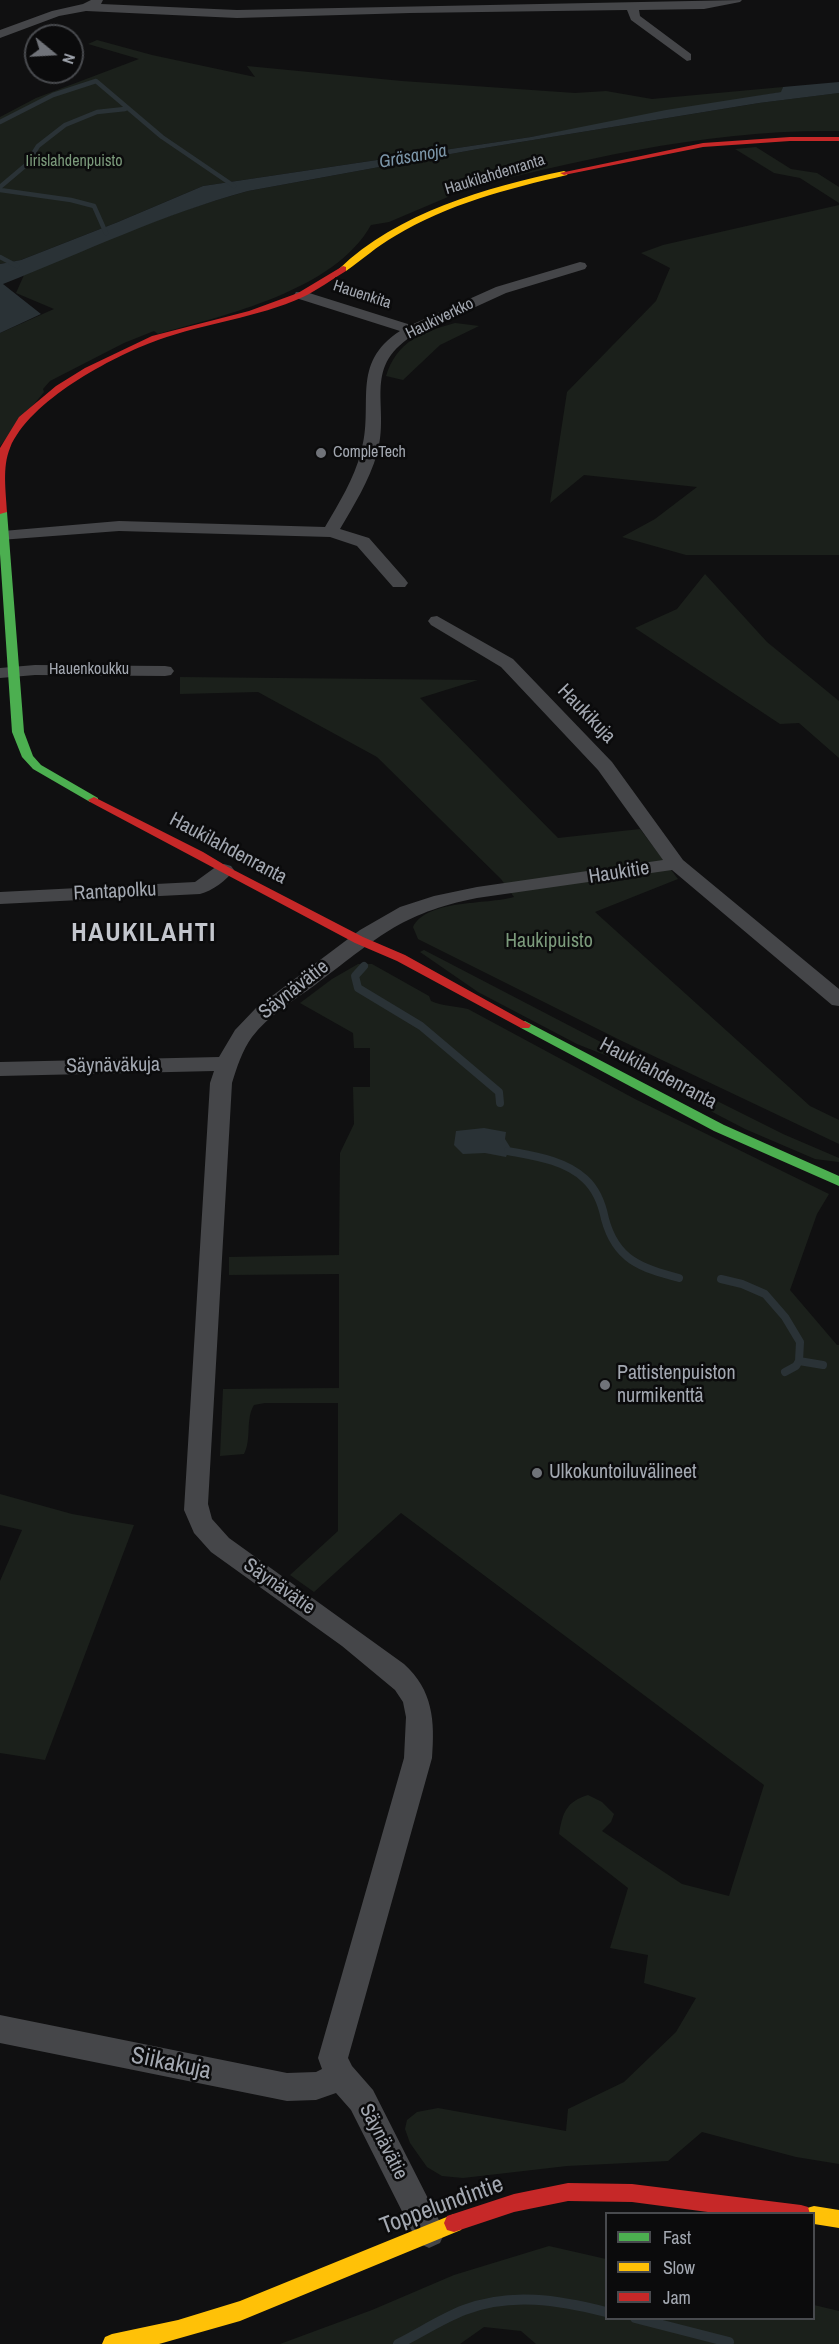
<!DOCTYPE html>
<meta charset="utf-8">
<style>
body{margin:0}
#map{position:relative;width:839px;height:2344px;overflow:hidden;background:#101011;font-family:"Archivo Narrow",sans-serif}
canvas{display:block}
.legend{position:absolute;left:605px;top:2212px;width:210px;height:108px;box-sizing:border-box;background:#0b0b0c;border:2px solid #484a4e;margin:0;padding:8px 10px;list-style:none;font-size:18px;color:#a3a8b1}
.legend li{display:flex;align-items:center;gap:12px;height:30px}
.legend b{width:30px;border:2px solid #484a4e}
.north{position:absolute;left:24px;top:24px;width:60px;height:60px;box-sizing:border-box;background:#0b0b0c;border:2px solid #484a4e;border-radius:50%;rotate:108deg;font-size:16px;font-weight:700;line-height:24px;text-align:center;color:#a3a8b1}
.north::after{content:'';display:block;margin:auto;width:21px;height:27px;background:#707379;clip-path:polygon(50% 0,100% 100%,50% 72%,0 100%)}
</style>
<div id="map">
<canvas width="839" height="2344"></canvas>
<ul class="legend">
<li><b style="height:8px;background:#4caf50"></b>Fast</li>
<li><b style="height:8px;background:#ffc107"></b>Slow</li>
<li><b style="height:8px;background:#c62828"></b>Jam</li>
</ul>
<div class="north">N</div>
</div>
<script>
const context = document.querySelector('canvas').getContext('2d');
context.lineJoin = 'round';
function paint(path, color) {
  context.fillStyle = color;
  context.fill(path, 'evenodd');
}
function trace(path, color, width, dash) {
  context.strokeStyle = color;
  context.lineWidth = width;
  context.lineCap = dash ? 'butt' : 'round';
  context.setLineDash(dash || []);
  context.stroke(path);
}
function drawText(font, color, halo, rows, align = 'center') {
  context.font = font + ' "Archivo Narrow",sans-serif';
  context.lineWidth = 5;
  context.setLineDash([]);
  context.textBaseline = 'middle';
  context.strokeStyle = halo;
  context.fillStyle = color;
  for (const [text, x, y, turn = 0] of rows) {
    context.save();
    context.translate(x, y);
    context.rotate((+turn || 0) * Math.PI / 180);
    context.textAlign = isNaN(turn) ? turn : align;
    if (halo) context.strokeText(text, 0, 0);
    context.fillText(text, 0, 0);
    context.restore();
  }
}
paint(new Path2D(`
 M97 40 152 55 255 77 247 66 402 81 575 93 606 91 652 99 783 87 782 92 531 137 203 186 118 222 21 260 0 264V117L36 98 139 59 88 44Z
 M839 93V131C707 129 579 160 451 192L448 197 389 222 371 225C334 291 225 315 158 334L154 331 124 343 50 381 43 389 44 392 0 446V333L54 309 16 293 24 275C97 243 171 212 248 191L478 149 759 103Z
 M756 147 791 169 817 173 839 187V203L800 178 774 173 735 149Z
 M839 205V555H686L622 537 655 519 697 487 584 475 550 503 567 392 656 301 670 268 641 253 663 245Z
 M455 323 479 326 440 345 403 380 386 376C397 341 422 332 455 323Z
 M705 574 767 642 839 701V758L799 723 780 724 635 628 677 609Z
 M180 677 478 680 420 698 558 838 640 829 678 879 595 912 810 1106 839 1120V1144L624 1042 418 939 413 927C427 899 486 905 514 897L501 879 377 757 258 692 180 694Z
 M424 950 645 1065 644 1068 640 1069 577 1044 478 992 420 952Z
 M358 964H372L429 996 431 1001C442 1006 455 1006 468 1009L635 1099 829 1194 817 1214 790 1290 837 1345H839V2164L796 2157 702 2132 668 2161 567 2166 463 2178 442 2176 427 2167 410 2143 405 2129 407 2120 417 2112 438 2108 566 2131 568 2109 624 2082 676 2032 696 1998 644 1983 648 1955 610 1948 628 1888 559 1834C563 1812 566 1802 588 1795L602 1802 614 1814 611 1822 602 1831 682 1884 729 1896 764 1785 401 1513 314 1592 290 1575 338 1531V1403H265L254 1405C245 1420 252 1439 244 1454L220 1456 223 1389 339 1388V1274L229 1275V1257L339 1255 340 1153 354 1124 353 1087H370V1048H354L353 1033 300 1003 332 979Z
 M661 1073 783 1134 839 1158V1162L815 1159 745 1129 697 1104 656 1078Z
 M0 1494 72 1514 134 1525 45 1760 0 1753V1581L22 1530 0 1525Z
 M549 2246 606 2259V2318H814V2305L839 2311V2344H536L521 2331 484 2327 460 2344H280L372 2310 454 2275Z`), '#1b201b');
paint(new Path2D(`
 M839 82V93L759 103 478 149 248 191C163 214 84 252 3 284L41 314 0 333V264L21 260 118 222 203 186 531 137 666 110 781 92 783 87Z
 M484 1128 506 1132 505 1139 510 1147 506 1157 485 1153 463 1154 454 1145 456 1131Z`), '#2a3236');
trace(new Path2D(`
 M0 122 53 95 96 81 162 137 234 186
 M0 187 26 165 38 146 65 125 97 112 125 109
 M0 190 71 200 94 206 106 233
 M0 257 17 266`), '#2a3236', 4.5);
trace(new Path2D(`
 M364 966 355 976 358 988 421 1026 499 1092 500 1103
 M508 1151C534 1156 565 1160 585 1179 597 1190 602 1204 605 1219 616 1260 641 1268 679 1278
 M721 1279 742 1284 765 1294 785 1317 800 1342 799 1361 823 1365
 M785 1372 796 1366 799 1361`), '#2a3236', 8);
trace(new Path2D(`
 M635 2318 729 2342
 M398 2344C420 2333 441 2319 464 2310 511 2292 559 2300 606 2312`), '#2a3236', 10);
paint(new Path2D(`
 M91 0H103L101 4 237 10 742 0 740 2 704 9 639 10 640 16 691 54V60L687 61 631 20 627 10 410 13 237 18 86 11 59 16 0 38V30L52 11 83 4Z
 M580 262 585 263 587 266 585 269 506 293 412 336C361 369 391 406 377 454 369 481 354 505 340 529L369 538 405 579 408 583 405 587H393L357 546 330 537 119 531 0 540V532L3 531 119 521 325 527C339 503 354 479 361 452 375 405 349 364 400 331L296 298 294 295 296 292H306L411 325 496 287Z
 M437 616 513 659 612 762 683 860 839 989V1006L832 1005 672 870 477 898C400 913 375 940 315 985 293 1001 269 1015 252 1037 242 1051 237 1067 232 1083L208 1504 212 1519 229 1538 404 1664C433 1690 435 1721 432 1758L348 2058 352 2066 373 2090 445 2232 440 2243 429 2248 418 2243 351 2110 336 2093 316 2100 287 2101 0 2043V2015L287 2073 316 2072 322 2069 318 2058 404 1758 406 1717 403 1702 395 1690 342 1646 211 1552 194 1533 184 1510 210 1083 214 1071 0 1076V1062L219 1057 235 1030 256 1008 360 930 400 907 434 896 477 887 663 860 598 770 501 667 431 625 428 621 431 617Z
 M35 665 165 666 171 667 174 671 171 675 165 676 35 675 0 678V668Z
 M224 864 231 866 234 870C227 880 212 891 200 894L0 904V892L195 882 217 866Z`), '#454649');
paint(new Path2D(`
 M2 509 7 512 24 732 33 756 41 765 98 798V802H90L33 769 22 757 12 732 0 554V510Z
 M525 1021 724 1125 839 1176V1186L714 1131 521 1028 519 1025 521 1022Z`), '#4caf50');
paint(new Path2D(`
 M564 171 568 173 567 175C507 189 448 204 395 236 377 246 362 260 346 271L339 269C397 213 487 187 564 171Z
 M814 2206 839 2210V2228L814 2224V2214H805L807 2208Z
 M454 2214 461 2216 464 2223 461 2230 240 2321 159 2344H102L105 2337 112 2334 178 2320 240 2301Z`), '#ffc107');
paint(new Path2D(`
 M790 137H839V141H790L703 147 564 175 560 173 703 143Z
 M343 266 346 267V271C332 279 318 290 303 297 257 318 205 323 158 340 111 357 29 401 10 448 2 467 6 492 7 512L0 514V448L19 417 56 386 85 368 152 336 249 311 298 293Z
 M94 797 203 852 228 867 363 937 405 955 531 1025 529 1028H521L397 961 355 943 90 802 88 800Z
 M568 2183 632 2184 801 2205 808 2207 810 2214H723L632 2202 568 2201 514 2212 454 2232 447 2230 444 2223 447 2216 514 2194Z`), '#c62828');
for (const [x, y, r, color] of [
 [321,453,6,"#707379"],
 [605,1385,6,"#707379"],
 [537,1473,6,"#707379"]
]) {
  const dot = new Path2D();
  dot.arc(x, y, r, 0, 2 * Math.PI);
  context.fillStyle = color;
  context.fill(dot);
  trace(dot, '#0b0b0c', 2);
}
drawText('16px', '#7b9a7b', '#0b0b0c', [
 ["Iirislahdenpuisto",74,162]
]);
drawText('16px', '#a3a8b1', '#0b0b0c', [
 ["Haukilahdenranta",495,175,-17],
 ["Hauenkita",362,295,18],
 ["Haukiverkko",440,319,-26],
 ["Hauenkoukku",89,670]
]);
drawText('16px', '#a3a8b1', '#0b0b0c', [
 ["CompleTech",333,453]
], 'left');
drawText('italic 18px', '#7c96a9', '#0b0b0c', [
 ["Gräsanoja",413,157,-10]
]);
drawText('20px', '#a3a8b1', '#0b0b0c', [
 ["Haukikuja",586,714,46],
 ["Haukilahdenranta",228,849,28],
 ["Haukitie",619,873,-9],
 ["Rantapolku",115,892,-3],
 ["Säynävätie",294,990,-38],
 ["Säynäväkuja",113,1066,-1],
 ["Haukilahdenranta",658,1074,28],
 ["Säynävätie",279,1587,35],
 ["Säynävätie",383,2142,63]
]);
drawText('20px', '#7b9a7b', '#0b0b0c', [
 ["Haukipuisto",549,942]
]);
drawText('20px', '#a3a8b1', '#0b0b0c', [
 ["Pattistenpuiston",617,1374],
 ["nurmikenttä",617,1397],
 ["Ulkokuntoiluvälineet",549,1473]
], 'left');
drawText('24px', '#a3a8b1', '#0b0b0c', [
 ["Siikakuja",171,2064,12],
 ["Toppelundintie",442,2206,-20]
]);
context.letterSpacing = '1.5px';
drawText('bold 26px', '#c3c6cd', '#0b0b0c', [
 ["HAUKILAHTI",144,934]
]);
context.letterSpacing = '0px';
</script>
